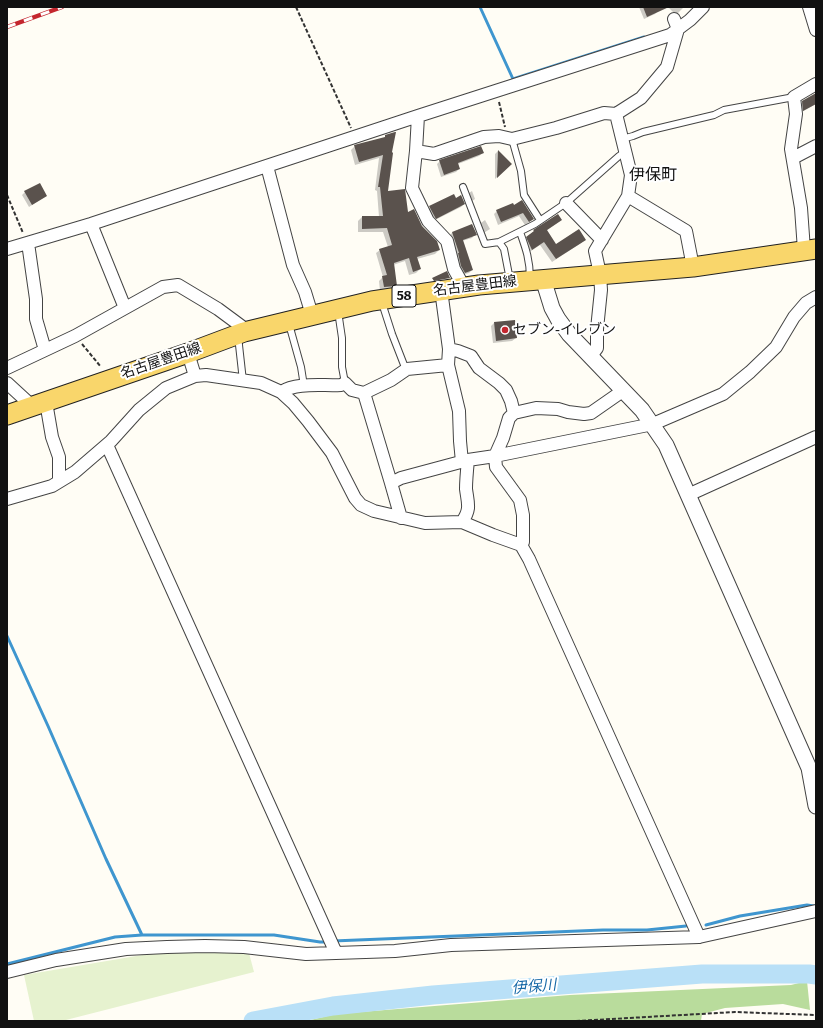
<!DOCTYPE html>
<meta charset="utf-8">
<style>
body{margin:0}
#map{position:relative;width:823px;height:1028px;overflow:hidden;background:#fffdf5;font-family:Literata,serif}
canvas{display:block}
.frame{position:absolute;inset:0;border:8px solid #111;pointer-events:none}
</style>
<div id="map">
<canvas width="823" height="1028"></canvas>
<div class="frame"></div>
</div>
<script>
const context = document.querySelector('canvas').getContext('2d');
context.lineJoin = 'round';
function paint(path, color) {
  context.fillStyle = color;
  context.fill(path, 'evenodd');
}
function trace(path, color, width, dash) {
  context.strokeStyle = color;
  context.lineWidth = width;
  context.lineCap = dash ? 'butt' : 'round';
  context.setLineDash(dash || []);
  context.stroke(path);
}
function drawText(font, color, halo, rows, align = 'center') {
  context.font = font + ' Literata,"Noto Sans JP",serif';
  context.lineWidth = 4;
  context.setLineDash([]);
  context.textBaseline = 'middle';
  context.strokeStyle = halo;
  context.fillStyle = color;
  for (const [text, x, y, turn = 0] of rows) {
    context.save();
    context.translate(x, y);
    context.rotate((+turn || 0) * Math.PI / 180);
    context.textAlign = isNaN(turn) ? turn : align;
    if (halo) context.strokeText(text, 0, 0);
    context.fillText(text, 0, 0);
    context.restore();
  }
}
paint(new Path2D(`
 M807 981 810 1010 783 1004 725 1008 702 1014 701 1021H306L336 1014 570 995 791 985Z`), '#b9dc9c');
paint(new Path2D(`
 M154 953H249L254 972 62 1021H34L24 975Z`), '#e6f2cf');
paint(new Path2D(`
 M639 7H656L658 11 655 14 644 19Z
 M668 7H684L676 15Z
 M816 95V104L800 113 799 105 803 102Z
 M386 136V192L422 227 439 250 435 254 417 259 420 269 416 273 409 275 405 261 393 265 396 286 392 290 380 291 379 281 383 277 376 253 380 250 388 247 383 232H358V221L362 217H379L377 191 375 190 379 158 355 165 351 150 355 146 383 139Z
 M498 151 510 164 495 179V154Z
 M483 153 479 156 458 164 459 169 456 172 441 177 437 164 440 161Z
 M472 191 475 199 472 201 469 193Z
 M25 192 46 196 29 207 22 195Z
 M455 199 464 204 461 207 433 221 427 210 430 207Z
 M513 204 533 219 525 225 519 216 498 225 494 214 497 211Z
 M485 220 490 229 482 234 478 225Z
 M561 220 546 231 556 245 585 239 581 243 552 262 540 245 528 253 523 241 534 231Z
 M472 225 475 234 472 238 462 241 472 270 469 273 461 275 449 236 452 233Z
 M494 323 516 338 512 341 493 343 491 326Z`), '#0003');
trace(new Path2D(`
 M480 7 513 79 644 37
 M7 636 48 726 106 859 142 935H274L320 942H327
 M706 925 740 916 807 905 814 906
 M333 941 603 930H647L686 926
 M7 964 115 937 142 935`), '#3f96cf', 3);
trace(new Path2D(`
 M253 1021 333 1006 433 995 702 974H809L816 975`), '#b9e0f7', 19);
paint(new Path2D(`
 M643 7H669L647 17Z
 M816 93V104L803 111 802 101Z
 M395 132H396L392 152 393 153 388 191 405 189 408 212 414 209 422 226 437 241 440 250 417 257 421 269 413 272 409 258 394 263 397 286 384 287 382 276 387 275 379 249 392 245 387 228 362 229V216H383L380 187H378L383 155 359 162 354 145 385 137V135Z
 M481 146 484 153 458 163 460 169 444 175 439 160Z
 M498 150 512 164 497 178Z
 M40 183 47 196 32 205 24 191Z
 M454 194 456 198 461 195 465 204 436 219 429 206Z
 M522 200 534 219 529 222 523 213 501 222 496 210 513 203 514 205Z
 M558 214 562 220 547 230 556 244 579 229 586 240 556 259 544 242 532 250 526 237 534 231 533 230Z
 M472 224 477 235 463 240 473 270 465 273 461 266 458 253H459L452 232Z
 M447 271 450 278 434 281 432 278Z
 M515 320 517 338 496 341 494 322Z`), '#5a524d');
const service = new Path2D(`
 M512 139 521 171 524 195 540 220
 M622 139 633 136 643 132 714 115 724 110 794 97
 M463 187 485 244 499 242 535 224 566 203 619 156 625 152
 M520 232C526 249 530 260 530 279
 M499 242 504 249 510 280
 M383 301V306L392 334 406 370
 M338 311 342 338V367L345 383
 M289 324 301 367 304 386
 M238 336 243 381`);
const minor = new Path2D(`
 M809 7 816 30
 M616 114 631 175 628 196
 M418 116 416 151 434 154 484 137 499 136 512 139 556 128 604 113 616 114 641 98 667 67 678 29 674 19
 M416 151 412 188 428 221 447 241 454 269 464 287
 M793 158 816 146
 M267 166 293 265 305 292 312 315
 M566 203 602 240
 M91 224 125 308
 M28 243 36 299V319L45 350
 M7 249 91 224 418 116 670 35 690 20 703 7
 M804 250 801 208 791 149 796 114 794 97 816 84
 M441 290 449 349 448 365 459 411 460 441 462 462
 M449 349 458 351 471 356 479 368 499 383 506 390 511 401 514 413
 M188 353 195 376
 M591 356 597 348V329L601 290 600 274 595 251 628 196 686 231 693 267
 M7 368 75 336 163 287 178 285 218 309 241 326 244 332
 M7 383 32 406
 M281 392C297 382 322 386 341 385L345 383 352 390 364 393 391 483
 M364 393 391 380 407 369 448 365
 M46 402 52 437 59 457V481
 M107 445 336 953
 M688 495 816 437
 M7 499 52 486 75 472 111 441 139 410 166 388 195 376 206 375 261 383 281 392 293 403 308 421 332 453 355 498 361 505 374 511 425 523 462 522 493 535 521 545 529 559 699 937
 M401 518 391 483 401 478 468 460 495 456 653 424 723 394 750 372 776 347 794 317 806 303 816 297
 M462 522C471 509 468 504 466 489 466 480 467 470 468 460
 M521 545 523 542V515L520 500 496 467 495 456 503 438 509 418 514 413 536 408 558 409 568 412 584 414 591 413 624 390
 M7 972 56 960 126 949 167 947 205 946 244 947 306 954 395 951 451 945 699 937 816 911`);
const tertiary = new Path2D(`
 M543 279 552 308 558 319 569 334 642 410 666 445 809 768 816 806`);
const primary = new Path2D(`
 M7 415 188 353 244 332 372 301 479 285 693 267 816 249`);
trace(service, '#444', 8);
trace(minor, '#444', 14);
trace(tertiary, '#444', 17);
trace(primary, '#222', 21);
trace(new Path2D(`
 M296 7 351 128
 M499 102 505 127
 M7 195 23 233
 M82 344 101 367
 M576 1021 735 1012 816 1015`), '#333', 2, [4, 2]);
trace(service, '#fff', 6);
trace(minor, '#fff', 12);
trace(tertiary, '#fff', 15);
trace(primary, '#f9d66b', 19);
const rail = new Path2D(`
 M7 27 62 7`);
trace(rail, '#c4262e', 4.5);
trace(rail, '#fff', 3, [9]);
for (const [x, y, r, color] of [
 [505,330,4,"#c4262e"]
]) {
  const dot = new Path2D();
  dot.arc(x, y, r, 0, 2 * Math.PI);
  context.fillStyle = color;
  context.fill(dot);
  trace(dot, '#fff', 1.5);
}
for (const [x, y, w] of [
 [404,296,24]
]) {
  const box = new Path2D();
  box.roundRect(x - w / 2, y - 11, w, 22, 3);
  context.fillStyle = '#fff';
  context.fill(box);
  trace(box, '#111', 1);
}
drawText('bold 13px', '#111', null, [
 ["58",404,296]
]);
drawText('14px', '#111', '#fff', [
 ["名古屋豊田線",475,286,-7],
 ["名古屋豊田線",161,361,-19]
]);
drawText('14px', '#111', '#fff', [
 ["セブン-イレブン",513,330]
], 'left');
drawText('italic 15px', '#1768a6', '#fff', [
 ["伊保川",534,987,-5]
]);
drawText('16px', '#111', '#fff', [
 ["伊保町",653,175]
]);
</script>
